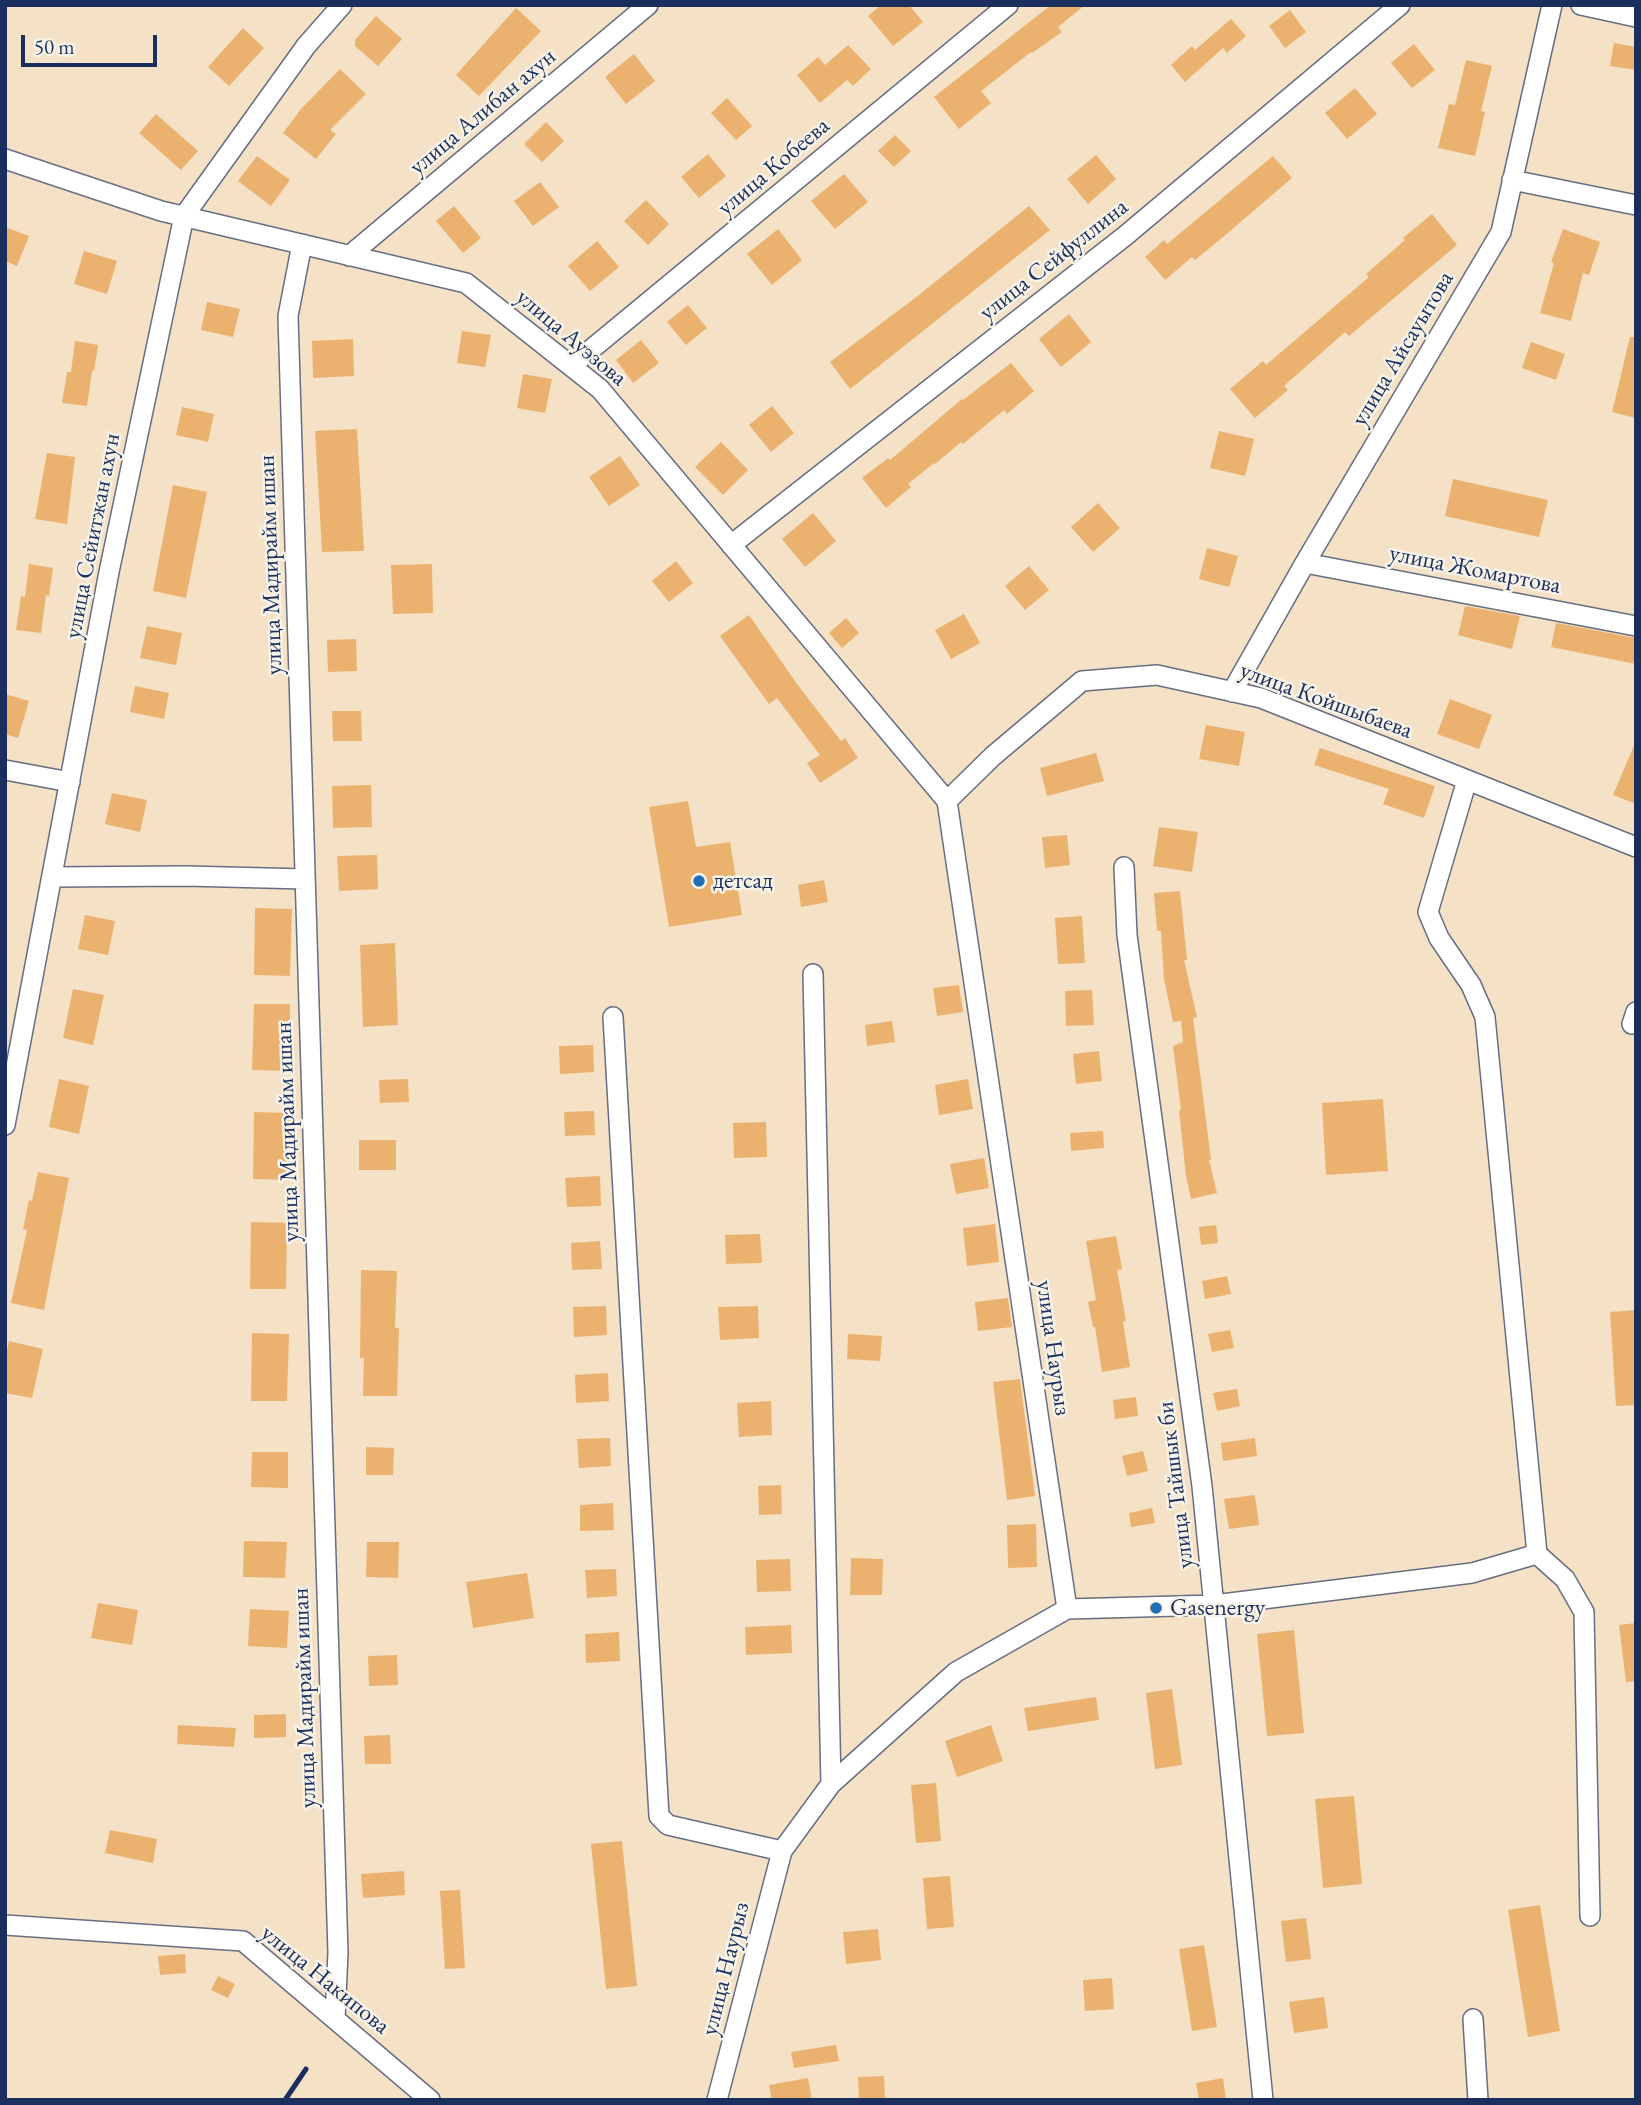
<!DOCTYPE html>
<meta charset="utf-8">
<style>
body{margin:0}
#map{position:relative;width:1641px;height:2105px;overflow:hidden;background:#f4e1c6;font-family:"EB Garamond",serif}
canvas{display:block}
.frame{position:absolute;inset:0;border:7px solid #1b2f5e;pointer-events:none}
.scale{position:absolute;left:21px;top:35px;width:136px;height:32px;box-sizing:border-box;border:4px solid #1b2f5e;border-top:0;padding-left:9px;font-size:21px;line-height:24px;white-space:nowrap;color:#1b2f5e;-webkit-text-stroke:5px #f7f3e8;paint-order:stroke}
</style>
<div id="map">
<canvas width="1641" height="2105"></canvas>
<div class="frame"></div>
<div class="scale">50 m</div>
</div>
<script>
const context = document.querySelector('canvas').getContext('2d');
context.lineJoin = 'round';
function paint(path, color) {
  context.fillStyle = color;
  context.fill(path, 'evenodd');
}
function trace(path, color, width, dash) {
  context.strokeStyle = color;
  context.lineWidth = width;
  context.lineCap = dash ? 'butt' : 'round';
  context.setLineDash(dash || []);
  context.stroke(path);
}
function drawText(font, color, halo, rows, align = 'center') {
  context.font = font + ' "EB Garamond",serif';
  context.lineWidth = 5;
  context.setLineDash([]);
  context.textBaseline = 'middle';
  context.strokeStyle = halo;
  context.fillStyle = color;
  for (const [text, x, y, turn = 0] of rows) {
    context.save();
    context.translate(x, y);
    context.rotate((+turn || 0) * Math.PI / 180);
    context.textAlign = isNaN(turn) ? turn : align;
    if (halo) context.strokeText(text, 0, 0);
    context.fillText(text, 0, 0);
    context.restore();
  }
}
paint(new Path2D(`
 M881 5H909L923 22 893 46 868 16Z
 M1051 5H1085L1058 27 1062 32 1032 53 1031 52 981 91 991 103 959 129 934 97Z
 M516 8 541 31 479 96 456 75Z
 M1290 10 1306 32 1285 48 1269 26Z
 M376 16 402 39 378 66 355 46V40Z
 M1231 19 1246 36 1227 53 1223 48 1185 82 1171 65 1192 46 1195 50Z
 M243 28 264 48 229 86 208 67Z
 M1614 43 1636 47V70L1610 66Z
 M1414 44 1435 70 1412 88 1391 63Z
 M848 45 871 69 853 86 847 80 820 103 797 75 818 57 825 65Z
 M634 54 655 81 626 104 605 77Z
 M1466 60 1492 66 1481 111 1485 112 1475 156 1438 148 1449 104 1455 105Z
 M340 69 366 94 330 130 336 134 316 159 283 133 301 109Z
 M1355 88 1377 114 1347 139 1325 113Z
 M727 98 752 126 736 140 711 113Z
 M156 114 198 151 181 170 139 133Z
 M546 122 564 141 542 162 524 144Z
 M895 135 911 151 894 167 878 151Z
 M708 154 726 176 699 198 681 177Z
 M1096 155 1116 179 1088 204 1067 179Z
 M257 156 290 180 271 206 238 181Z
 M1273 156 1292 178 1223 237 1195 260 1192 257 1165 280 1145 257 1164 240 1167 244Z
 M844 174 868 202 835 229 811 201Z
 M540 182 559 207 533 226 514 201Z
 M646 200 669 224 648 245 624 221Z
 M454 206 481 238 463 253 436 221Z
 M1029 206 1050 230 850 389 830 362 919 295Z
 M1432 214 1457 245 1349 336 1345 332 1284 386 1288 390 1255 418 1230 389 1263 361 1266 365 1369 277 1366 274 1405 240 1403 238Z
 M5 227 29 236 17 266 5 261Z
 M778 229 802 260 772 285 747 254Z
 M1563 229 1600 242 1589 275 1583 273 1571 321 1540 313 1554 263 1551 262Z
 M597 241 619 267 590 291 568 266Z
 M84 251 117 261 107 294 74 284Z
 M207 302 240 309 233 337 201 330Z
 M688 305 707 328 686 345 667 322Z
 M1069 314 1091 342 1061 367 1039 339Z
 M462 331 491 335 485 367 457 363Z
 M1630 337H1636V418L1612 412Z
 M353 339 354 376 313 378 312 341Z
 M641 340 659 363 633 383 616 360Z
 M75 341 98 345 94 371H92L87 406 62 403 67 372H71Z
 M1531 342 1565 354 1556 380 1522 368Z
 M1011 363 1034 391 1007 414 1004 410 963 444 961 442 935 464 934 463 908 484 911 487 886 508 862 478 888 458 890 460 962 399 963 400Z
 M523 374 552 379 545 413 517 408Z
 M772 406 794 433 771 452 749 425Z
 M182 407 214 414 208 442 176 435Z
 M357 429 364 551 322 552 315 431Z
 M1219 431 1254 439 1245 476 1210 468Z
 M721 442 748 470 723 495 695 467Z
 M47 453 75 457 67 524 35 519Z
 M620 456 640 485 609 506 589 477Z
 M1453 479 1548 500 1539 537 1445 516Z
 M173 485 207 492 186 598 153 591Z
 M1098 503 1120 528 1093 552 1071 527Z
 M813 513 836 541 805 567 782 539Z
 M1207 548 1238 556 1229 587 1199 579Z
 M676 561 693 583 669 602 652 581Z
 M29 564 53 568 49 596 46 595 41 633 16 630 21 596 25 597Z
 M432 564 433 613 393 614 391 565Z
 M1029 566 1049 590 1025 610 1005 586Z
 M1465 606 1520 616 1512 649 1458 635Z
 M964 614 980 643 951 659 935 630Z
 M749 615 797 684 841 741 845 738 858 758 820 783 807 763 820 755 777 698 769 704 720 636Z
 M846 618 859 633 842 648 829 633Z
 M1556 623 1636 638V664L1551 647Z
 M147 626 182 633 176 665 140 658Z
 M356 639 357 671 328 672 327 640Z
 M135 686 169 693 164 719 130 712Z
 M5 694 29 701 18 738 5 734Z
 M1450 699 1492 715 1479 749 1437 734Z
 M332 711H361L362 741H333Z
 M1206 725 1245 732 1239 766 1199 759Z
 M1636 741V804L1613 795Z
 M1320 748 1435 786 1424 818 1383 804 1389 789 1314 765Z
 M1096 753 1104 781 1047 796 1040 768Z
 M371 785 372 827 333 828 332 786Z
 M112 793 147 800 140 832 105 824Z
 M688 801 696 847 730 842 742 915 669 927 649 807Z
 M1159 827 1198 832 1192 872 1153 866Z
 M1067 835 1070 865 1045 868 1042 837Z
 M377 855 378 889 339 891 337 856Z
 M824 880 828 902 801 907 798 885Z
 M1180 891 1187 960H1184L1197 1017 1193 1018 1211 1160H1209L1217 1193 1191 1199 1186 1176 1179 1110H1181L1173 1046 1183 1042 1181 1021 1173 1022 1164 979 1161 931H1157L1154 893Z
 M255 908 292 909 290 976 254 975Z
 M85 915 115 921 108 955 78 949Z
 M1082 916 1085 963 1058 964 1055 918Z
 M395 943 398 1025 363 1027 360 945Z
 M959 985 963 1012 937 1016 933 988Z
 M73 989 104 995 93 1045 63 1038Z
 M1092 990 1094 1025 1066 1026 1065 991Z
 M254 1004H290L289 1071 252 1070Z
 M892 1021 895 1042 867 1046 865 1025Z
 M593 1045 594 1072 560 1074 559 1046Z
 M1099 1051 1102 1081 1076 1084 1073 1054Z
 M59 1079 89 1086 79 1134 49 1127Z
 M408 1079 409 1102 380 1103 379 1080Z
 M968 1079 973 1109 939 1115 935 1085Z
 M1383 1099 1388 1171 1326 1175 1322 1103Z
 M594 1111 595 1135 565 1136 564 1112Z
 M254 1112 291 1113 289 1180 253 1179Z
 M766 1122 767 1157 734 1158 733 1123Z
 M1103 1131 1104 1148 1071 1151 1070 1133Z
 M359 1140H396V1170H359Z
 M984 1158 989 1188 956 1194 950 1164Z
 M38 1172 69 1178 44 1310 11 1303 27 1230 23 1229 29 1200 32 1201Z
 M600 1176 601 1206 567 1207 565 1178Z
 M251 1222 287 1223 286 1289H250Z
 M995 1224 999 1262 967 1266 963 1228Z
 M1216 1225 1218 1243 1201 1245 1199 1227Z
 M760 1234 762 1263 726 1264 725 1235Z
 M1116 1236 1122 1269 1117 1270 1126 1321 1123 1322 1130 1367 1102 1372 1095 1327H1093L1088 1302 1096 1300 1086 1241Z
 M600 1241 602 1269 572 1270 571 1243Z
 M361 1270 397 1271 395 1328H399L397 1396H363L364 1358H360Z
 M1227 1276 1231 1294 1205 1299 1202 1281Z
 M1008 1298 1012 1327 978 1331 975 1302Z
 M606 1306 607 1335 574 1337 573 1307Z
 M758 1306 759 1338 720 1340 718 1307Z
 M1636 1310V1405L1616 1406 1610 1312Z
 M1230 1330 1234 1348 1212 1352 1208 1334Z
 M252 1333 289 1334 287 1401H251Z
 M848 1334 882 1336 880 1361 847 1359Z
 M9 1341 43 1349 32 1398 5 1393V1359Z
 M608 1373 609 1401 576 1403 575 1375Z
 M1020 1379 1035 1496 1007 1500 993 1382Z
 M1237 1389 1240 1406 1217 1411 1213 1393Z
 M1136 1397 1138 1416 1115 1419 1113 1400Z
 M771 1401 772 1435 739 1437 737 1403Z
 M610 1438 611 1466 579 1468 577 1439Z
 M1255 1438 1257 1456 1223 1461 1221 1443Z
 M366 1447 394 1448 393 1475H366Z
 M1143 1451 1148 1471 1127 1476 1122 1456Z
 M252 1452H288V1488L251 1487Z
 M781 1485 782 1514 759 1515 758 1486Z
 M1255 1495 1259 1525 1229 1529 1224 1499Z
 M613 1503 614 1530 580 1531V1505Z
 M1152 1508 1155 1523 1131 1527 1129 1513Z
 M1036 1524 1037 1567 1008 1568 1007 1525Z
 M244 1541 287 1542 285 1578 243 1577Z
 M367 1542H399L398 1578 366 1577Z
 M851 1558 883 1559 882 1595H850Z
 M790 1559 791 1591 757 1592 756 1560Z
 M616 1569 617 1596 587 1598 585 1570Z
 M527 1573 534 1618 473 1628 466 1582Z
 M98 1603 138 1610 132 1645 91 1638Z
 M250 1609 289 1611 287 1648 248 1646Z
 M1636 1623V1681L1626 1682 1619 1625Z
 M791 1625 792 1653 746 1655 745 1627Z
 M1294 1630 1304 1733 1267 1736 1257 1634Z
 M619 1632 620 1661 586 1663 585 1634Z
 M397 1655 398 1685 369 1686 368 1656Z
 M1172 1689 1182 1765 1155 1769 1146 1693Z
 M1096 1697 1099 1720 1028 1731 1024 1708Z
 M286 1714V1737L254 1738V1715Z
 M178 1725 236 1728 234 1747 177 1744Z
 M991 1725 1003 1761 957 1777 945 1741Z
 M390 1735 391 1764H365L364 1736Z
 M936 1783 941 1841 916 1843 911 1785Z
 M1354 1796 1362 1884 1323 1888 1315 1799Z
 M110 1830 157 1839 153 1863 105 1853Z
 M622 1841 637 1986 606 1989 591 1844Z
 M404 1871 405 1895 363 1898 361 1874Z
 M950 1876 954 1927 927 1929 923 1878Z
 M460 1890 465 1968 445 1969 440 1891Z
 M1540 1905 1560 2031 1528 2037 1508 1910Z
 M1306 1918 1311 1959 1286 1962 1281 1921Z
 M878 1929 881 1960 846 1964 843 1932Z
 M1204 1945 1217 2027 1192 2031 1179 1949Z
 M185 1954 186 1973 160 1975 158 1956Z
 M218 1976 235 1984 228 1998 211 1990Z
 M1112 1978 1114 2009 1085 2011 1083 1980Z
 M1324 1997 1328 2028 1294 2033 1289 2002Z
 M836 2045 839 2061 794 2068 791 2052Z
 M884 2076 885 2100H859L858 2077Z
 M808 2078 812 2100H772L769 2085Z
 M1223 2078 1226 2100H1199L1196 2083Z`), '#ebb26f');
const minor = new Path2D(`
 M1581 5 1636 17
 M5 159 161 211 466 283 600 389 947 801
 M1512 180 1636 205
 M302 244 288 316 338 1952 335 2019
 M349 256 648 5
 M571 366 1008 5
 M731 545 1125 236 1400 5
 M1305 563 1636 626
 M1232 692 1305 563 1501 232 1552 5
 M5 770 70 782
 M947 801 993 756 1082 681 1157 675 1261 698 1636 847
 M1124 867 1127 935 1202 1486 1263 2100
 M52 877 186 876 305 879
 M813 974 831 1784
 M613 1017 659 1816 668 1825 782 1851
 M1632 1024 1636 1012
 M5 1125 109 572 184 216 306 46 342 5
 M1537 1554 1565 1579 1584 1612 1590 1916
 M1067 1609 1214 1605 1472 1573 1537 1554 1485 1017 1471 985 1439 938 1428 912 1467 780
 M5 1925 243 1941 430 2100
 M1473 2019 1478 2100
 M717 2100 782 1851 831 1784 956 1672 1067 1609 947 801`);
trace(minor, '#676d82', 22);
trace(minor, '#fff', 19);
trace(new Path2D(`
 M285 2100 306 2069`), '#1b2f5e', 5);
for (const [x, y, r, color] of [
 [699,881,7,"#1f6fb2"],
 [1156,1608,7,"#1f6fb2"]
]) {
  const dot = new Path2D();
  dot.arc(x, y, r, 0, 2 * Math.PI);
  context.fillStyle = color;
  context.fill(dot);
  trace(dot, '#f7f3e8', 2.5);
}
drawText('24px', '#1b2f5e', '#f7f3e8', [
 ["улица Алибан ахун",483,112,-40],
 ["улица Кобеева",774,167,-40],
 ["улица Сейфуллина",1054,260,-38],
 ["улица Ауэзова",571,338,40],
 ["улица Айсауытова",1403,349,-59],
 ["улица Сейитжан ахун",93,536,-79],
 ["улица Мадирайм ишан",271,565,-92],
 ["улица Жомартова",1475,570,11],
 ["улица Койшыбаева",1326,701,20],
 ["улица Мадирайм ишан",288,1132,-92],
 ["улица Наурыз",1053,1348,82],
 ["улица Тайшык би",1176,1485,-97],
 ["улица Мадирайм ишан",305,1698,-92],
 ["улица Наурыз",726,1969,-76],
 ["улица Накипова",325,1980,39]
]);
drawText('24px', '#1b2f5e', '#f7f3e8', [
 ["детсад",713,881],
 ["Gasenergy",1170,1608]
], 'left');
</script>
